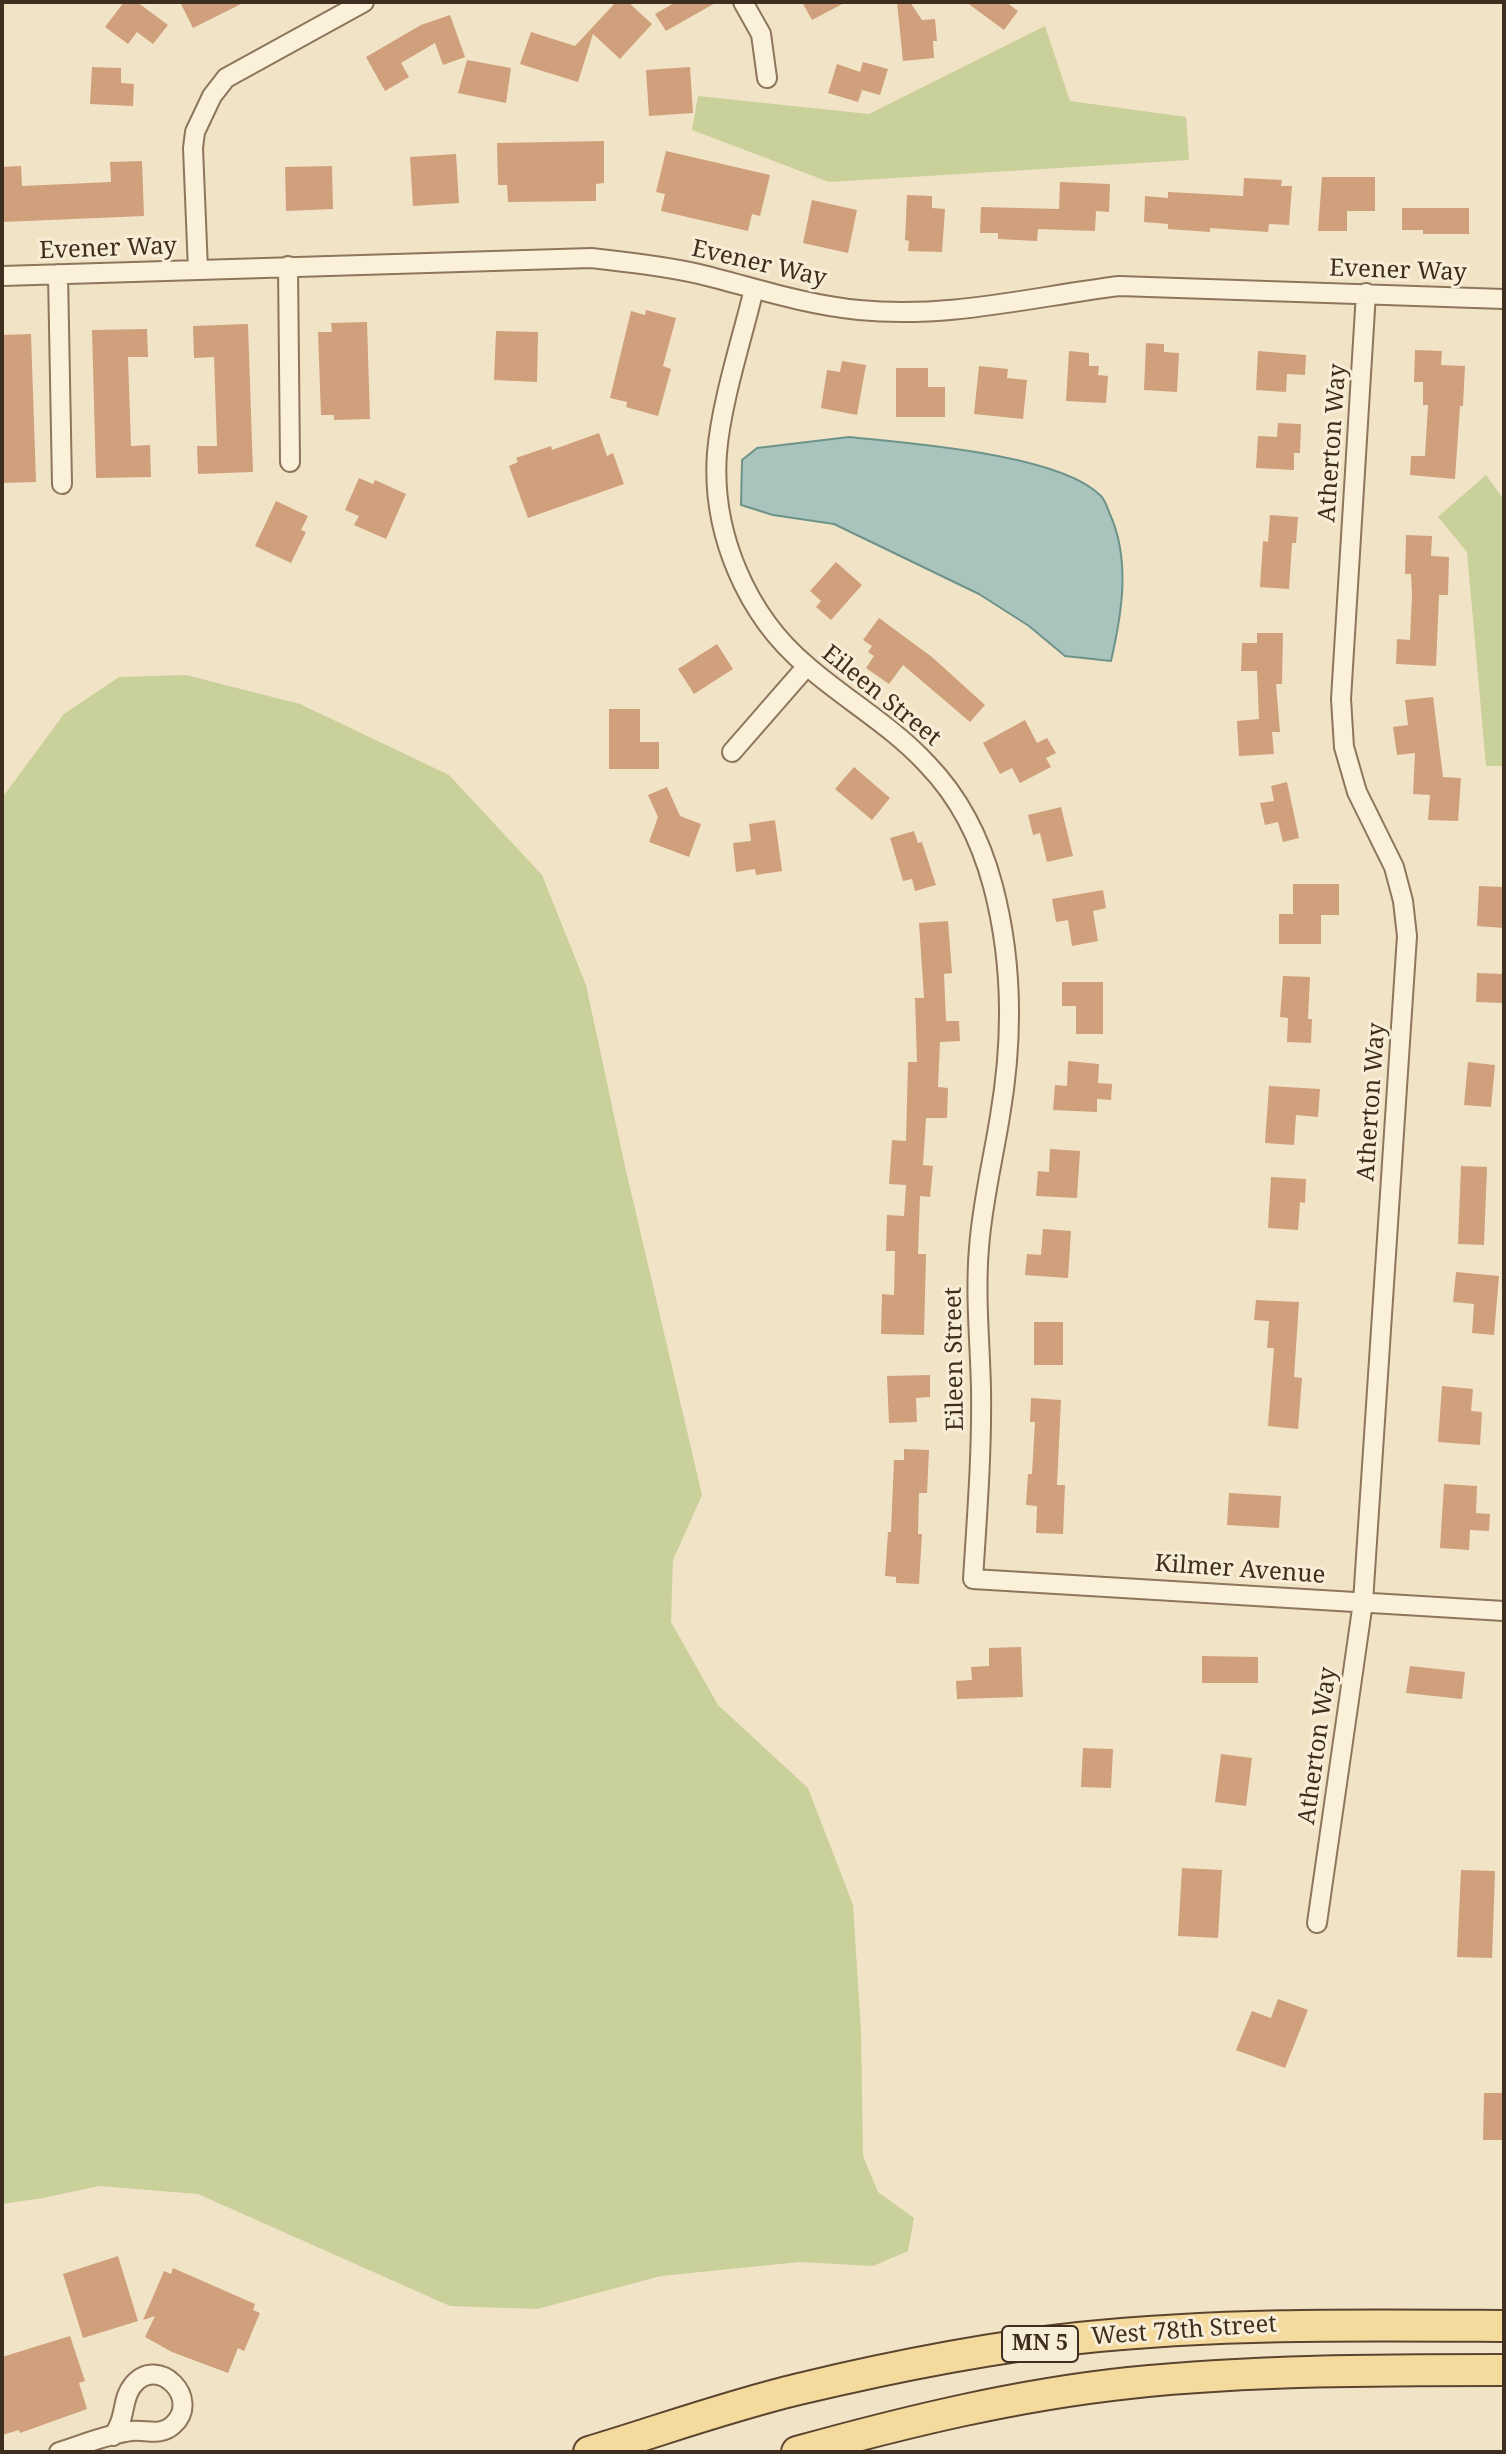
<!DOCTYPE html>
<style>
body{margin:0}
#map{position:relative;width:1506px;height:2454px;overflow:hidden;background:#f1e4c6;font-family:"Noto Serif",serif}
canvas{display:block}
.frame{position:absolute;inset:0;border:4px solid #3d2e1f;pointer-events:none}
</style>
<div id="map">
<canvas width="1506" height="2454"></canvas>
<div class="frame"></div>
</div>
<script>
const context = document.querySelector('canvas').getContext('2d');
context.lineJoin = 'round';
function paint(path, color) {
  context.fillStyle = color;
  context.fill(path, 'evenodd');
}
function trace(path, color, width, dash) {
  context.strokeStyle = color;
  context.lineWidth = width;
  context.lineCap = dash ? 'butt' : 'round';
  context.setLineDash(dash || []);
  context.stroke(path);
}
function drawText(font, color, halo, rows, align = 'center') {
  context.font = font + ' "Noto Serif",serif';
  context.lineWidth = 6;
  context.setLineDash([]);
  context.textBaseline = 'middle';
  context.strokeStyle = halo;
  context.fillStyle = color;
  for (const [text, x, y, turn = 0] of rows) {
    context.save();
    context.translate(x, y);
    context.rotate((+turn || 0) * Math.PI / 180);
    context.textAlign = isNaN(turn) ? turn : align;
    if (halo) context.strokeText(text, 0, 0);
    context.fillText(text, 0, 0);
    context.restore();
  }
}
paint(new Path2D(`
 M1045 26 1070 101 1186 117 1189 160 829 182 692 130 698 96 869 114Z
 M1486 475 1504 500V766H1486L1467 552 1438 517Z
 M186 675 300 704 449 775 542 875 586 985 624 1162 702 1495 673 1560 671 1622 718 1705 808 1788 853 1905 861 2031 863 2156 878 2192 914 2218 908 2251 873 2266 800 2262 661 2276 537 2309 450 2306 198 2194 99 2186 43 2198 2 2204V798L64 714 119 677Z`), '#c9d099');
const water = new Path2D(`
 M849 437C908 443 1061 454 1101 496 1105 500 1107 507 1109 512 1131 559 1122 613 1111 661L1065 656 1029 626 979 594 834 524 773 515 741 505 742 460 757 448Z`);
paint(water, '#a8c4bc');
trace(water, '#6e938a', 2);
paint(new Path2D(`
 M124 2H137L168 25 153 44 137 32 128 44 105 27Z
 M180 2H245L193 28Z
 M616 2H628L652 24 620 59 593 34 578 82 520 64 531 32 575 46Z
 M676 2H717L666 31 655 14Z
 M802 2H846L812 20Z
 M897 2H910L922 20 935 19 937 41H933L934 58 903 61Z
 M966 2H1006L1018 11 1004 30Z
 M450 15 465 57 443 65 435 43 401 63 409 77 385 91 366 57 421 25Z
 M467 60 511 68 506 103 458 93Z
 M863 62 888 69 880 95 862 90 858 102 828 93 837 64 860 72Z
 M92 67 121 68V83L134 84 133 106 90 104Z
 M690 67 693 113 649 116 646 70Z
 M604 141V183L596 184V201L508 202 507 185H498L497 143Z
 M666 151 770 175 760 216 752 214 748 231 661 211 665 194 656 192Z
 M456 154 459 203 413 206 410 157Z
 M142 161 144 216 2 222V167L21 166 22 186 111 182 110 162Z
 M332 166 333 209 286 211 285 167Z
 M1322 177H1375V211H1347V231H1318Z
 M1244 178 1282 180 1281 186H1292L1289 225 1269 224 1268 232 1210 228V232L1168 229V224L1144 222 1145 196 1168 198V192L1243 196Z
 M1060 182 1110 184 1109 212 1096 211 1095 231 1038 229 1037 241 998 239V233H980L981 207 1059 209Z
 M907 195 932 196V208L945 209 942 252 908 251 909 241 905 240Z
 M812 200 857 210 848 253 803 243Z
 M1402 208H1469V234H1423V230H1402Z
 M646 310 676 318 663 366 671 369 658 416 626 407 627 402 610 398 631 311 645 315Z
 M367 322 370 419 334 420V415H321L318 332H332L331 323Z
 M248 324 253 472 198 474 197 446H217L214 357 194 358 193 326Z
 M147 329 148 357H128L131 446 150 445 151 477 96 478 92 330Z
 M496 331 538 332 537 382 494 380Z
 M31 334 36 482 2 483V335Z
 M1146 343 1164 344V352L1179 353 1177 392 1144 390Z
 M1415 350 1442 351 1441 365 1465 366 1463 406H1460L1455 479 1410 475 1411 456H1425L1428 405H1423V382H1414Z
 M1069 351 1089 353V366H1099L1098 375 1108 376 1106 403 1066 401Z
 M1258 351 1306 355 1305 375 1287 374 1286 392 1256 390Z
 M842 361 866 365 857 415 821 408 827 370 840 372Z
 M979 366 1008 369 1007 378 1027 380 1023 419 974 414Z
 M896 368H928V387H945V417H896Z
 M1278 423 1301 424 1300 453H1294V470L1256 468 1258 436 1277 437Z
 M599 433 607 456 613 453 624 484 528 518 509 466 518 462 516 458 551 446 552 450Z
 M359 478 373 484 375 480 406 494 386 539 354 525 359 516 345 510Z
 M276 501 308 516 301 530 306 532 291 563 255 546Z
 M1270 515 1298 517 1296 543H1292L1289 589 1260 587 1263 541 1268 542Z
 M1406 535 1432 536 1431 556 1449 557 1448 595H1439L1436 666 1396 664 1397 639 1410 640 1412 595 1411 574H1405Z
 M836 562 862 585 831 620 816 607 821 601 810 591Z
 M879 618 932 657 985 705 970 722 903 665 889 684 866 668 874 656 868 652 872 646 863 640Z
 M1257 633H1283L1282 684H1276L1280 732H1272L1274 754 1239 756 1237 721 1259 719 1257 671H1241L1242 643H1257Z
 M717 644 733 669 694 694 678 669Z
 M1433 697 1443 777 1461 778 1458 821 1428 820 1430 795 1413 794 1415 753 1397 755 1393 727 1408 725 1405 700Z
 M609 709H640V742H659V769H609Z
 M1025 720 1037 743 1047 738 1056 753 1046 758 1051 767 1020 783 1012 768 1000 774 983 743Z
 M854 767 890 798 872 820 835 789Z
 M1287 782 1299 838 1283 842 1278 822 1265 825 1260 803 1274 801 1271 786Z
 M667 787 680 816 701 824 689 857 649 842 658 817 648 795Z
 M1061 807 1073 856 1047 862 1040 833 1033 835 1028 815Z
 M775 820 782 871 756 875 755 869 736 872 733 843 751 841 749 824Z
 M914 831 918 843 922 842 936 885 915 891 912 879 903 881 890 838Z
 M1293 884H1339V915H1321V944H1279V914H1293Z
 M1479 886 1504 887V928L1477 926Z
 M1103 890 1106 908 1093 911 1098 941 1072 946 1068 920 1056 922 1052 899Z
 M948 921 952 973 944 974 946 1021H959L960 1041 940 1042 938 1087 948 1088 947 1118H926L923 1165 933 1166 930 1197 920 1196 918 1254H926L924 1335 881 1334 882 1294 894 1295 895 1251H886L887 1215 904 1216 906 1185 889 1184 892 1140 906 1141 908 1062H917L915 998H924L919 923Z
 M1477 973 1504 974V1003L1476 1002Z
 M1283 976 1310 977 1308 1019H1312L1311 1043 1287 1042 1288 1018 1280 1017Z
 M1062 982H1103V1034H1076V1006H1062Z
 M1068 1061 1099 1064 1098 1083 1112 1084 1111 1100 1097 1099V1112L1053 1110 1055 1085 1067 1086Z
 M1468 1062 1495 1065 1491 1107 1464 1105Z
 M1269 1086 1320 1089 1318 1117 1296 1115 1294 1145 1265 1143Z
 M1050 1149 1080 1151 1077 1198 1036 1196 1038 1171 1049 1172Z
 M1461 1166 1487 1167 1484 1245 1458 1244Z
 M1271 1177 1306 1179 1305 1203 1300 1202 1298 1230 1268 1228Z
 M1043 1229 1071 1231 1068 1278 1025 1275 1027 1254 1041 1255Z
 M1456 1272 1499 1276 1494 1335 1472 1333 1474 1304 1453 1302Z
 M1256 1300 1299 1302 1294 1377 1302 1378 1298 1429 1268 1426 1274 1348H1267L1269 1321 1254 1320Z
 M1034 1322H1063V1365H1034Z
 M930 1375V1397L916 1398 917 1422 889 1423 887 1376Z
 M1442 1386 1473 1389 1471 1411 1482 1412 1480 1445 1438 1442Z
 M1031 1398 1061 1400 1057 1485H1065L1063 1534 1036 1533 1037 1506 1026 1505 1028 1474H1032L1035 1422H1030Z
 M904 1449 929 1450 927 1493H919L918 1534H922L919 1584 896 1583V1577L885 1576 888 1532H891L894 1460H904Z
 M1444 1484 1477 1486 1476 1513 1490 1514 1489 1531 1470 1530 1469 1550 1440 1548Z
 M1229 1493 1281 1496 1279 1528 1227 1525Z
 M1021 1647 1023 1697 957 1699 956 1681 972 1680 971 1667 989 1666V1648Z
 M1202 1656 1258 1657V1683H1202Z
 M1410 1666 1465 1672 1462 1699 1406 1693Z
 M1083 1748 1113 1749 1111 1788 1081 1787Z
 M1221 1754 1252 1758 1246 1806 1215 1802Z
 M1182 1868 1222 1870 1218 1938 1178 1936Z
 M1461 1870 1495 1871 1492 1958 1457 1957Z
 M1278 1999 1308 2010 1285 2068 1236 2050 1252 2011 1271 2018Z
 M1484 2093H1504V2140H1483Z
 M118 2256 138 2321 83 2338 63 2274Z
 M173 2268 255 2304 253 2310 260 2313 244 2351 238 2348 228 2373 172 2352 145 2337 155 2316 143 2320 164 2271 171 2274Z
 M70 2336 85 2381 79 2383 87 2409 20 2433 19 2430 2 2435V2357Z`), '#d09f7b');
const minor = new Path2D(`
 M743 2 761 34 767 78
 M288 266 290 462
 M198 270 193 148 195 132 212 96 226 78 364 2
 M58 274 62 484
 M2 276 591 258C628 262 664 266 699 274 752 287 805 305 859 310 949 319 1031 297 1119 286L1504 299
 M754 289C742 339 721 403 717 453 711 533 747 616 807 666 846 700 892 726 927 764 960 798 981 841 993 886 1013 962 1013 1040 1000 1116 993 1160 982 1204 979 1248 975 1295 980 1342 981 1389 982 1453 977 1516 973 1579L1504 1611
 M732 752 807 666
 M1317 1923 1363 1602 1407 936 1403 901 1394 867 1357 792 1344 747 1341 699 1366 293
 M59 2452C82 2445 108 2434 131 2431 146 2429 160 2437 173 2425 202 2399 158 2354 133 2385 121 2399 127 2417 113 2436`);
const primary = new Path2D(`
 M589 2452C659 2431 728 2406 799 2389 891 2367 986 2348 1079 2338 1221 2323 1362 2325 1504 2326
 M797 2452C905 2422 1016 2395 1129 2383 1253 2370 1379 2370 1504 2370`);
trace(minor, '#8d765b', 22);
trace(primary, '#5b442f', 34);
trace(minor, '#fbf1db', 18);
trace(primary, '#f5da9d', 30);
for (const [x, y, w] of [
 [1040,2344,76]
]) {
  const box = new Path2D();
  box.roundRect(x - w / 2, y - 18, w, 36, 6);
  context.fillStyle = '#f8eed7';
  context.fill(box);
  trace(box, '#3d2e1f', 2);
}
drawText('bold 22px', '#3d2e1f', null, [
 ["MN 5",1040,2344]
]);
drawText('24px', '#3d2e1f', '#f8eed7', [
 ["Evener Way",108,249,-2],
 ["Evener Way",759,264,13],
 ["Evener Way",1398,271,2],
 ["Atherton Way",1333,443,-86],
 ["Eileen Street",881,696,39],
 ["Atherton Way",1372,1102,-86],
 ["Eileen Street",955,1359,-91],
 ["Kilmer Avenue",1240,1570,4],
 ["Atherton Way",1318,1746,-82],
 ["West 78th Street",1184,2331,-4]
]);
</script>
